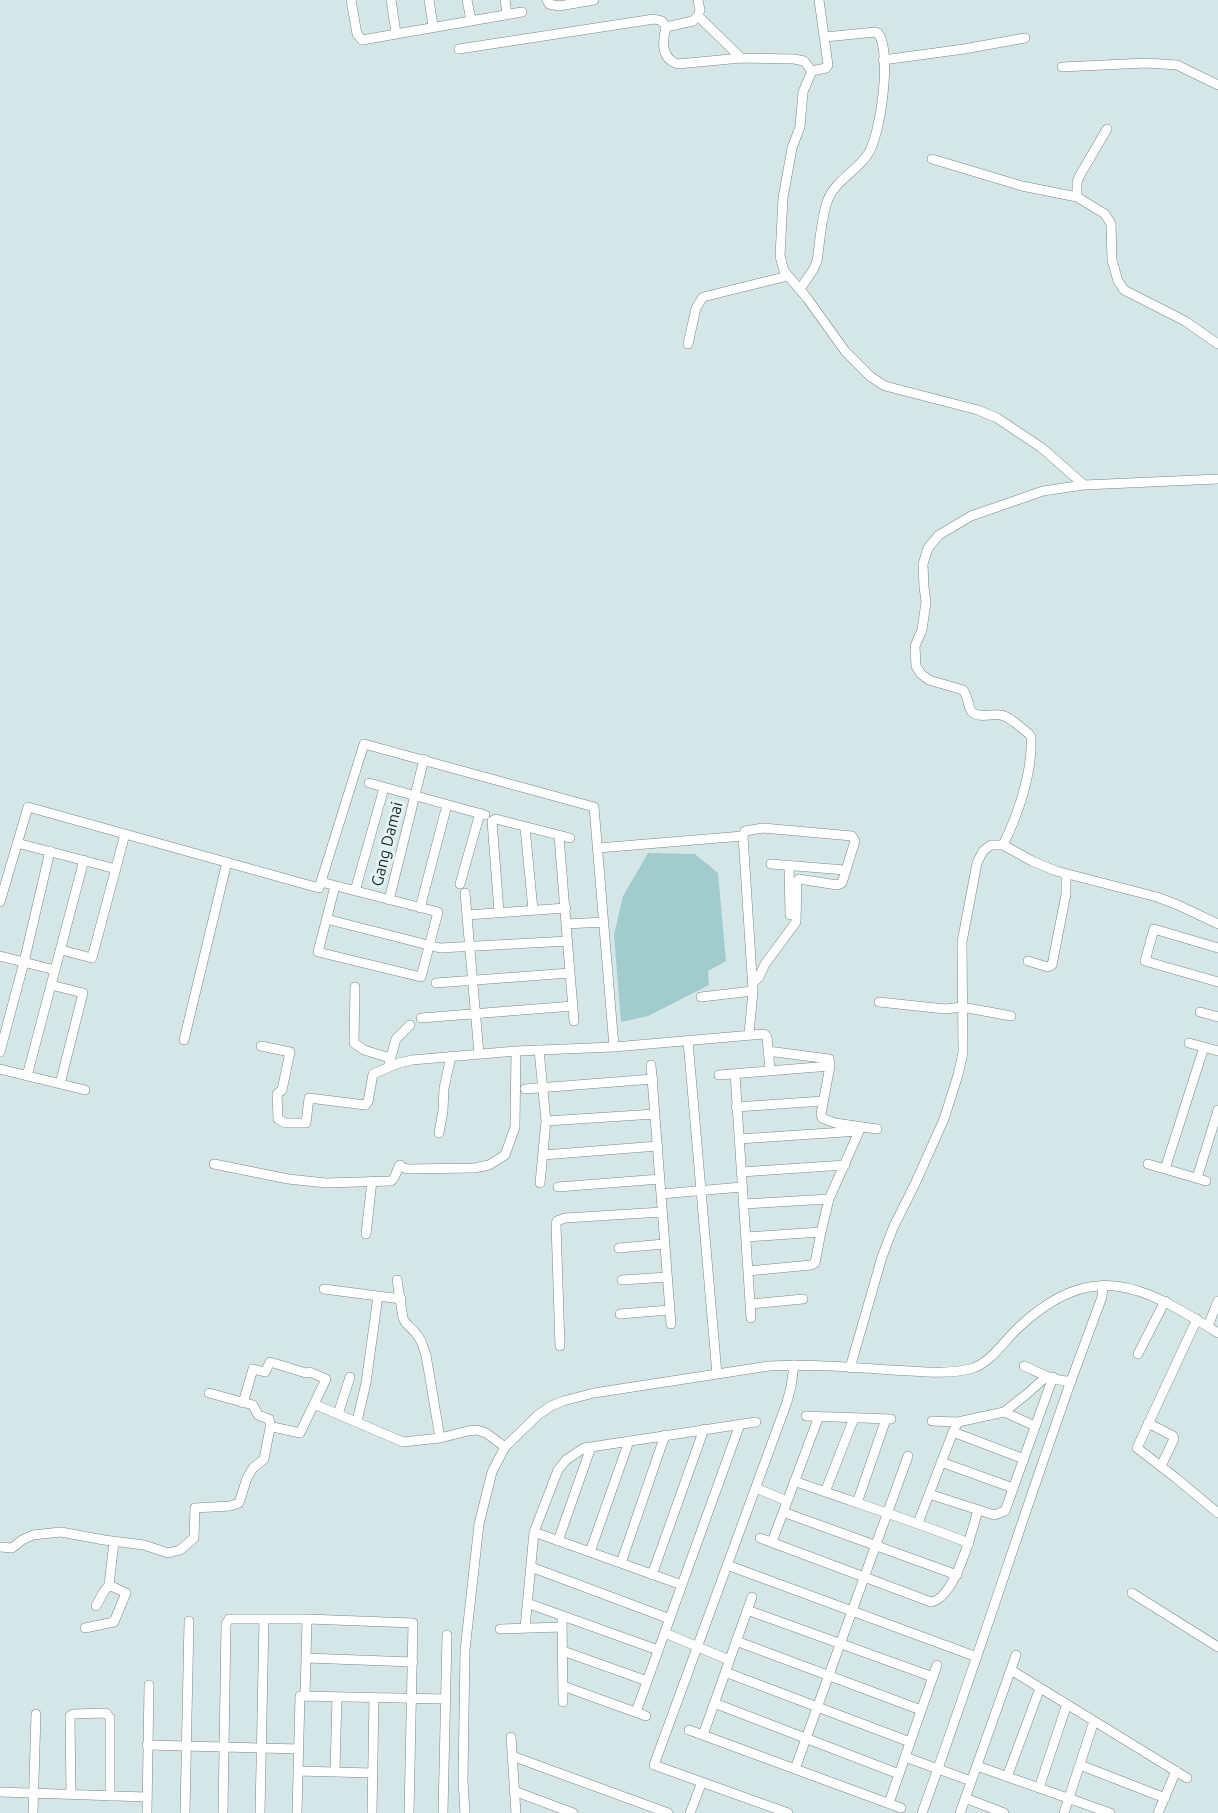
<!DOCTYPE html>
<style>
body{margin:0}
canvas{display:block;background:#d5e6e7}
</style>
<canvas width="1218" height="1813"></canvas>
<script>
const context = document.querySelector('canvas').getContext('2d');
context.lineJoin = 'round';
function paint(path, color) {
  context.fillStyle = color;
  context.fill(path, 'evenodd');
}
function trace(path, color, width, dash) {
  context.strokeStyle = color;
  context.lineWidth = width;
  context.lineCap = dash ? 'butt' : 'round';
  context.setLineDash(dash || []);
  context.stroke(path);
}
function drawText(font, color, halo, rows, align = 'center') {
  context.font = font + ' Ubuntu,sans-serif';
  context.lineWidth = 6;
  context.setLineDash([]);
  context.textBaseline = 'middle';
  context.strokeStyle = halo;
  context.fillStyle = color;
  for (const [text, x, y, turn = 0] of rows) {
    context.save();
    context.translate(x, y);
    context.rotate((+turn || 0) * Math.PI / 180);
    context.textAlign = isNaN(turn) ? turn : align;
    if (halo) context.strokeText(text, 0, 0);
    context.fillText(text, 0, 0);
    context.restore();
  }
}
paint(new Path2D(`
 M648 853 695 854 718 873 726 961 708 971 709 985 648 1016 621 1022 614 935 623 896Z`), '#a2cbce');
const minor = new Path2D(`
 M351 0 357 34 362 40 522 12
 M391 0 396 33
 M429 0 433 26
 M467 0 471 20
 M505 0 507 14
 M547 0 549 4 559 6 594 0
 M698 0 700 10 698 16 741 58 794 59 804 61 812 71
 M819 0 828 65 826 68 812 71 803 92 800 127 792 148 783 198 780 256 784 271 807 298 845 351 871 377 885 386 978 410 997 418 1042 448 1084 485
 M666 27C662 42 661 59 678 64L741 58
 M459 49 654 19 662 21 666 27 693 21 698 16
 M883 60 964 49 1025 38
 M1062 67 1146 63 1177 65 1218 85
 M1107 129 1080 175 1077 182V197L1105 214 1111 224 1112 260 1118 281 1124 290 1185 321 1218 344
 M932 159 1022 186 1077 197
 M800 289 813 270 817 261C820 242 821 220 827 202 834 181 856 172 868 154 881 134 892 52 878 33L875 32 825 37
 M688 344 696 308 703 297 788 276
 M369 783 485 815
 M525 827 533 910
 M559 836 566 924 604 922
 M17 843 116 869
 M1003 845C1018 815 1033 771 1031 737L1029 734C1021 728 1011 717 1001 715 993 713 979 719 972 712 968 708 968 696 963 690L929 680 921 674 916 666 915 646 922 630 926 602 924 587 923 564 928 548 939 535 971 516 1043 491 1084 485 1218 479
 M598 848 743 836
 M771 864 845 870
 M789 865 790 915
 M321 882 438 912 421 977 318 952 335 886
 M460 884 480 813
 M355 891 384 788
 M465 893 479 1054
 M389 900 424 759
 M0 902 28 807 319 888 364 744 594 807 614 1047
 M420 908 447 805
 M499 912 492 821 496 819 570 838
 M467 915 566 908
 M326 919 440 948 568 941
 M566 924 574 1021
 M1218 948 1154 929 1145 961 1218 982
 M61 950 92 958 125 834
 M0 956 55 970
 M1028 961 1048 967 1052 965 1066 894V874
 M436 983 570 973
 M51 985 83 993 60 1084
 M355 987 354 1043 364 1050 390 1058
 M701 997 753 991 743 836 745 831 763 828 852 836 855 841 842 883 837 885 799 879 797 881 796 922 765 964 759 977 753 983
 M879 1002 945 1009 962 1007 1011 1016
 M1200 1012 1218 1017
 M421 1018 573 1006
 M749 1034 753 991
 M184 1040 227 862
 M688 1041 717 1374
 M1189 1043 1218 1051
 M261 1046 290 1052 282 1090 277 1094 278 1119 285 1123H306L309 1098 365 1105 368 1102 373 1074 399 1063 412 1060 516 1051 614 1047 764 1034 767 1037 770 1070
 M539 1050 546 1121 540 1183
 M768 1051 829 1059 830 1066 821 1114 822 1118 835 1123 877 1129
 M0 1052 24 962 50 851
 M389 1064 396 1039 410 1025
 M651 1065 671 1324
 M0 1069 85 1090
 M735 1074 751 1318
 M719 1075 830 1066
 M27 1076 84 860
 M525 1089 653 1079
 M736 1107 823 1101
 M546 1121 655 1114
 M439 1133 443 1111 444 1088 451 1056
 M739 1139 859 1131
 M543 1155 658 1146
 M214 1164 288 1179 326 1183 391 1181C396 1178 396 1170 400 1165L401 1167 408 1169 474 1168 489 1165 505 1155 515 1127 516 1051
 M1148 1164 1206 1181
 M1165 1169 1204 1047
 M741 1172 845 1165
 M1197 1178 1218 1110
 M558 1187 660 1179
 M661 1194 742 1187
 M744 1204 829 1199
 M366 1234 372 1181
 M746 1237 821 1232
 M619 1248 664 1244
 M748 1271 811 1265 815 1263 821 1232 829 1199 861 1127
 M397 1280 403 1318C406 1326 413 1328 417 1335 422 1340 423 1348 426 1355L440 1438
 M622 1280 667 1277
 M324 1289 401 1299
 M751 1304 803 1299
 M620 1314 669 1310
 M1197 1319 1137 1448 1176 1478 1218 1513
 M1208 1326 1218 1301
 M560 1346 556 1224 557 1221 565 1218 662 1212
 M1138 1354 1165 1301
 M1024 1366C1038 1372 1055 1382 1071 1381L1102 1297 1103 1285
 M850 1368 882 1257 893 1228 915 1184 944 1119 958 1075 963 1053 962 942 977 863 983 851 991 845H1003L1032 861 1056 871 1157 897 1178 905 1218 924
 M209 1393 253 1405 258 1415 269 1419 271 1428
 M243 1403 253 1369 265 1372 270 1362 306 1373 310 1372 326 1379 314 1404
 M1004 1412 1035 1426
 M338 1414 350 1377
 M806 1416 891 1419
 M357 1421 366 1383 378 1296
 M932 1421 958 1422 1004 1412 1028 1393 1047 1376
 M1148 1423 1173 1436 1174 1439 1161 1466
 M953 1432 1024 1459
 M941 1462 1013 1488
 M794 1481C853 1502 911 1520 969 1543
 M756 1488 787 1501
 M825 1492 854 1418
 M929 1494 994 1515 1005 1511 1053 1377
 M857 1503 886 1419
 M783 1512 957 1575
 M918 1523 953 1432 958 1422
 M534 1532 682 1585
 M760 1538 931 1602C955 1599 972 1531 978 1510
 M558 1541 591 1447
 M772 1542 819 1416
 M0 1547 12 1548 22 1540 33 1535 61 1532 104 1540 144 1545 168 1553 180 1550 194 1538 195 1508 230 1506 239 1503 247 1478 253 1468 264 1459 270 1428 273 1427 300 1433 314 1404 403 1442 440 1438 468 1431 477 1430 486 1433 505 1447
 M590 1552 629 1441
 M621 1563 665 1435
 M727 1565 977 1657
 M531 1567 670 1619
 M652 1575 704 1429
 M1132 1593 1218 1647
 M527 1603 658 1650
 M96 1606 103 1593 109 1585 114 1542
 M747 1610 933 1677
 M562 1616 563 1702
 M85 1628 114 1622 126 1593 109 1585
 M525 1628 534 1532 558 1470 566 1460 584 1448 756 1422
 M500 1629 562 1627
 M665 1633 729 1660
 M736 1641 921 1710
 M563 1651 647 1681
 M306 1658 413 1662
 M1011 1670 1187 1778
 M725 1672 910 1742
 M563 1686 646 1716
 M305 1696 307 1619
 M714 1703 899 1774
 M636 1712 740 1424
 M689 1730 901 1808
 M703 1735 752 1597
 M511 1737 516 1813
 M147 1745 299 1749
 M512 1756 668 1813
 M905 1757 971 1781
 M1080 1765 1165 1798
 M977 1766 1110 1813
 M795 1769 908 1456
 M298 1771 372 1773
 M335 1772 337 1697
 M1007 1777 1040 1688
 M1039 1788 1067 1704
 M514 1791 573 1813
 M0 1792 146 1797
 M71 1794 70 1716 73 1714 106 1713 110 1718V1796
 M965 1798 1004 1813
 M889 1803 937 1665
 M33 1813 36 1714
 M147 1813 149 1685
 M185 1813 189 1621
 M223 1813 226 1624 229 1619H307L413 1623 409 1813
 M260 1813 264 1619
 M297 1813 300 1696 446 1699
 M372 1813 374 1697
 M443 1813 447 1635
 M465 1813 463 1780 465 1650 479 1524 492 1472 505 1447 538 1415 551 1406 563 1401 594 1393 769 1366C810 1364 851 1367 892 1370 918 1371 944 1375 970 1369 990 1364 1003 1342 1018 1328 1093 1258 1142 1285 1218 1333
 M690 1813 702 1782
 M788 1813 654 1765 787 1402 791 1387 794 1365
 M922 1813C974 1670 1020 1525 1071 1381
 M960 1813 1016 1655
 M1064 1813 1094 1721
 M1158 1813 1176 1771`);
trace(minor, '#788788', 10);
trace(minor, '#fff', 9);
drawText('16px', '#1e2425', '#e3f3f4', [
 ["Gang Damai",387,844,-76]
]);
</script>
